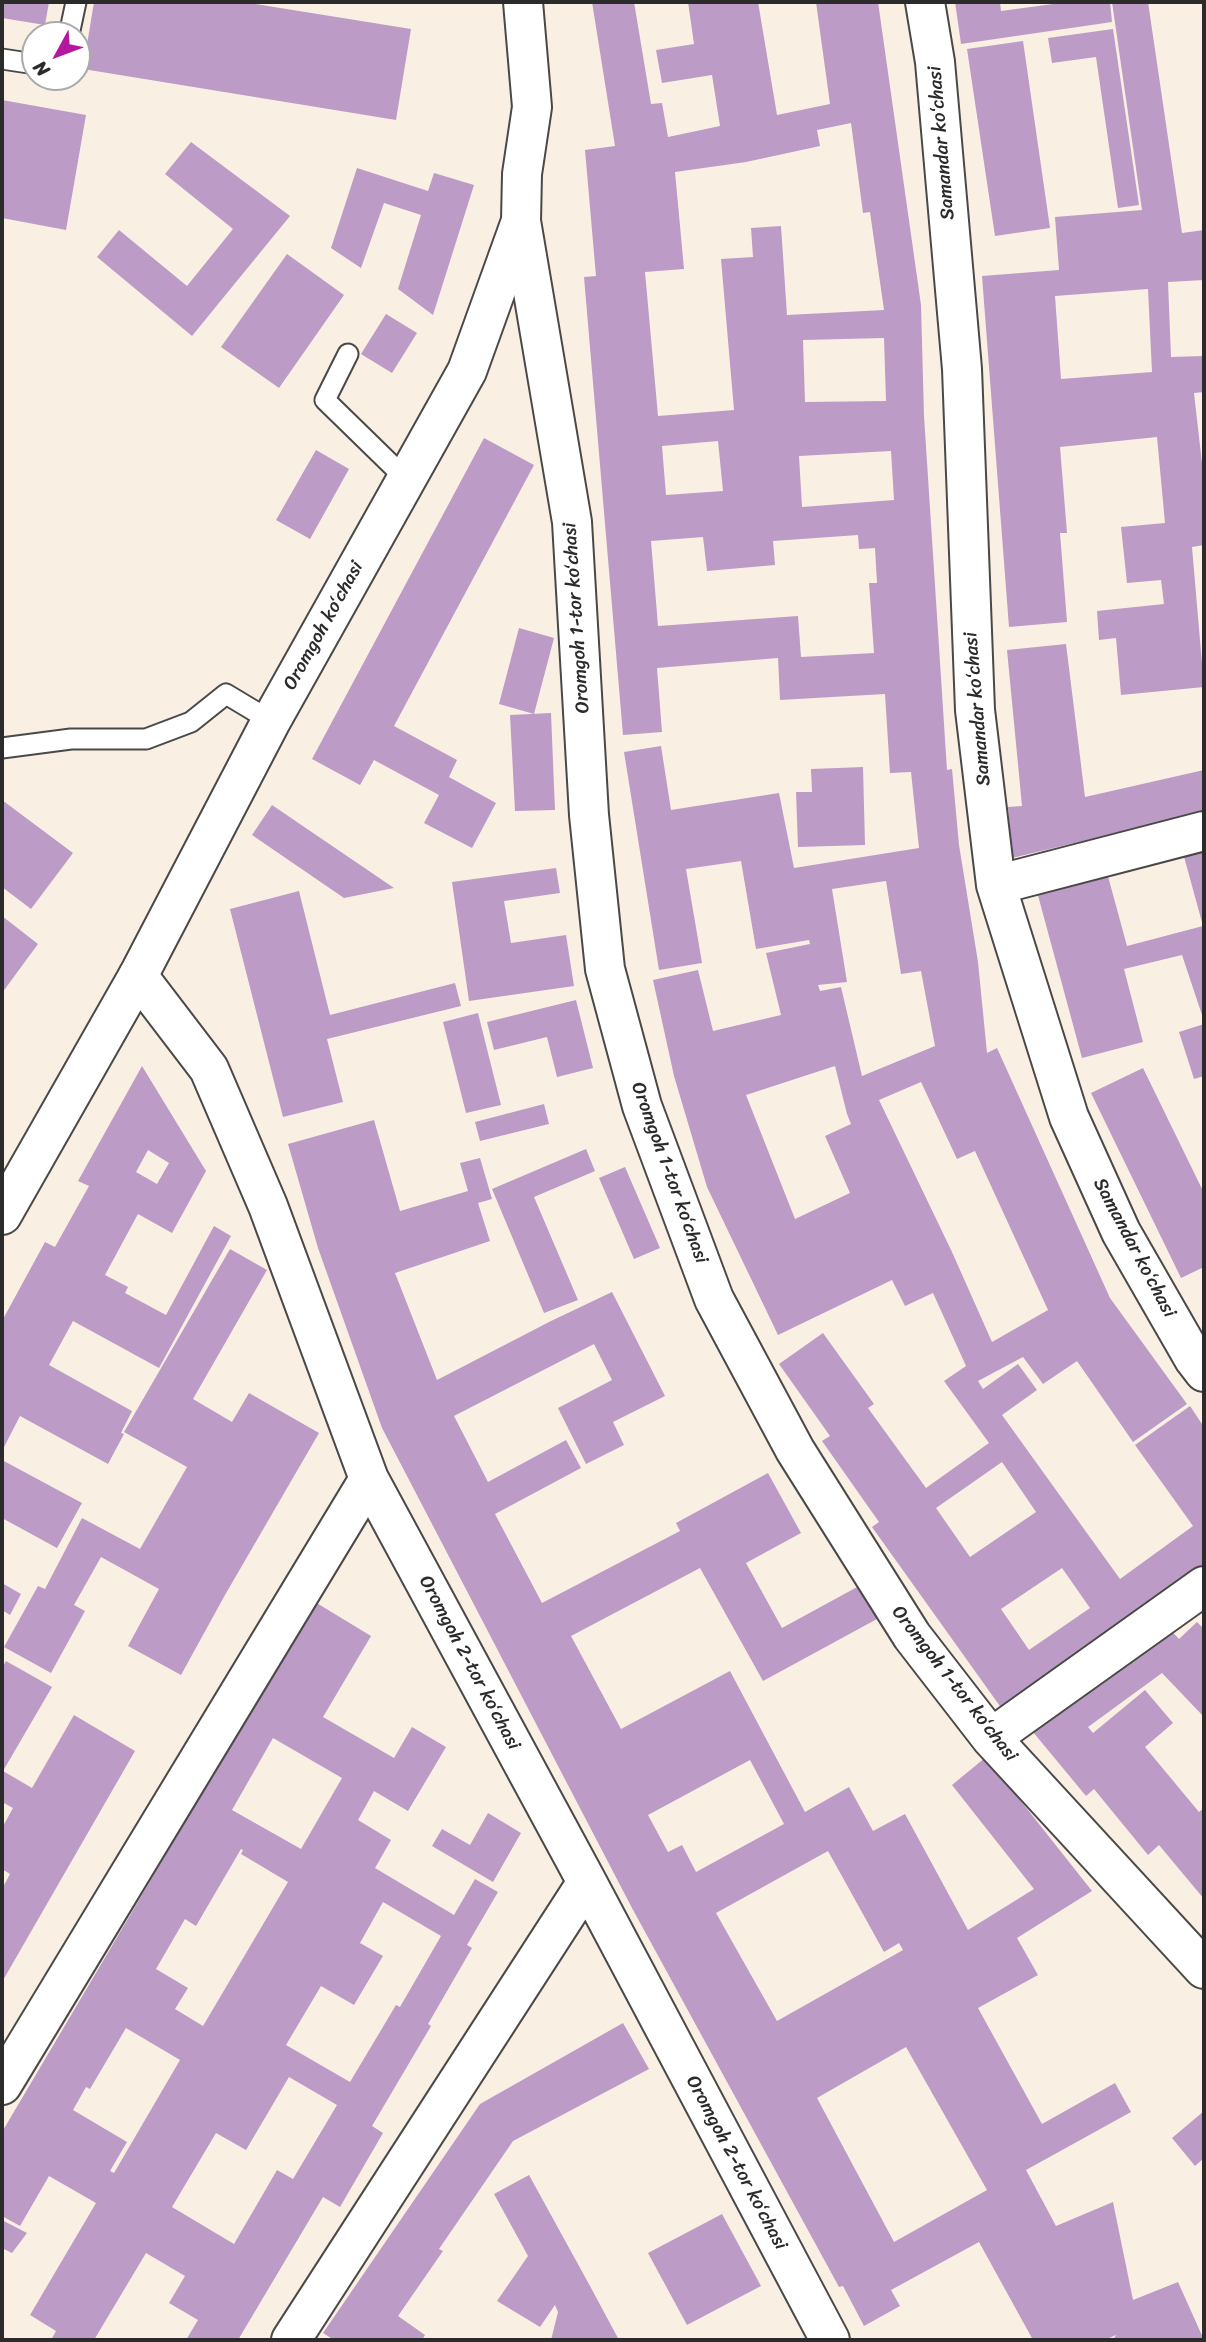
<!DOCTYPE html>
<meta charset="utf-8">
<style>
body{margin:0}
#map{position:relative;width:1206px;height:2342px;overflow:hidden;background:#f9f0e3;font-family:Sriracha,sans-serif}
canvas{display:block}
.frame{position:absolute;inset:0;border:4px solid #2b2b2b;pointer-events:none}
.north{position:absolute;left:21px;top:21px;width:70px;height:70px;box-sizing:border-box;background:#fff;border:2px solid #aaa;border-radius:50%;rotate:229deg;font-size:19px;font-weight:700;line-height:28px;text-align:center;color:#2b2b2b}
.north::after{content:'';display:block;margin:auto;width:24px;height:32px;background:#b5179e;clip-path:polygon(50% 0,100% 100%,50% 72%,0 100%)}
</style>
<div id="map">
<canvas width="1206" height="2342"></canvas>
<div class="frame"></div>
<div class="north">N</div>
</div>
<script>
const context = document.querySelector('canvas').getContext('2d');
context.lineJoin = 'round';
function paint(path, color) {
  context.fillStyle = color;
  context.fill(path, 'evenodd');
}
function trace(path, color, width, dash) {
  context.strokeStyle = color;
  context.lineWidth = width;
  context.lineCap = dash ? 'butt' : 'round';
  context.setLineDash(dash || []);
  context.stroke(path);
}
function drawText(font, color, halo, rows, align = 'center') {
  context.font = font + ' Sriracha,sans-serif';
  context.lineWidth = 6;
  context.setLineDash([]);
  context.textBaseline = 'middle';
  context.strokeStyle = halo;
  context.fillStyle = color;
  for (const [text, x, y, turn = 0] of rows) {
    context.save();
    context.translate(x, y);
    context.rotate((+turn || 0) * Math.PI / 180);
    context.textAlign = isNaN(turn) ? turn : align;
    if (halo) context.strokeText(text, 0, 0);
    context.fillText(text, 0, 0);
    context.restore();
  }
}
paint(new Path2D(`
 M2 2H49L45 25 2 18Z
 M94 2H243L411 29 396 120 83 69Z
 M592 2H634L651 104 662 103 668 137 720 126 712 75 662 83 656 50 694 44 688 2H758L777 115 830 104 816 2H878L921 305 924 416 947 770 952 769 959 845 978 962 987 1053 997 1048 1110 1298 1187 1404 1133 1442 1077 1361 1043 1384 1023 1357 978 1381 983 1389 1018 1364 1037 1390 1002 1415 1120 1579 1193 1526 1135 1445 1190 1406 1204 1427V1567L1002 1709 872 1527 879 1522 822 1441 830 1436 779 1364 823 1333 874 1404 868 1408 926 1488 989 1443 944 1381 966 1366 933 1293 905 1306 892 1280 778 1335 707 1187 674 1076 653 980 698 970 713 1031 781 1015 766 953 810 944 809 940 756 949 741 861 686 869 702 963 659 970 624 752 661 746 671 810 779 793 794 868 919 848 911 772 890 773 885 694 780 700 778 658 657 668 662 732 623 735 584 277 596 276 585 150 615 146ZM851 123 863 213 870 212 884 310 787 315 781 226 751 228 753 257 721 259 734 410 658 416 645 272 684 269 675 172 746 162 820 146 817 130ZM884 338 886 401 805 402 803 340ZM718 441 723 491 666 495 662 446ZM891 451 894 500 802 507 799 456ZM858 535 859 549 875 548 877 583H869L874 653 801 657 798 616 658 626 651 541 703 537 707 571 775 565 773 541ZM886 881 901 974 921 971 935 1046 862 1076 841 987 820 991 818 985 847 982 832 889ZM835 1066 847 1114 851 1124 825 1136 850 1193 795 1219 746 1095ZM921 1082 957 1159 975 1151 1048 1310 992 1342 952 1252 879 1100ZM1002 1462 1036 1512 970 1557 936 1508ZM1062 1568 1090 1608 1029 1650 1001 1609Z
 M955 2H1000L1001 11 1068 2H1110L1112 22 961 44Z
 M1112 2H1148L1182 233 1204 230V280L1168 282 1171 357 1204 356V392L1194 393 1204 481V545L1192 547 1204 687 1121 695 1116 638 1099 640 1097 611 1164 604 1161 580 1127 583 1121 527 1165 523 1157 437 1060 447 1067 533H1060L1067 622 1009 627 982 276 1059 270 1055 217 1142 210ZM1148 289 1152 372 1061 379 1055 296Z
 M1113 29 1139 205 1118 208 1096 57 1052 63 1048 38Z
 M1023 41 1050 228 995 236 967 49Z
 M2 100 86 115 66 230 2 218Z
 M191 142 290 216 192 336 97 257 119 230 187 286 233 229 165 174Z
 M357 168 428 191 434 173 474 185 433 315 398 289 421 215 384 203 361 268 331 248Z
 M287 254 344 295 279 388 221 347Z
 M386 314 417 333 392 373 361 354Z
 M484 438 534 465 394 726 457 760 449 777 496 803 472 848 424 823 439 795 374 760 360 785 312 759Z
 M316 450 349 469 310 539 276 520Z
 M519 628 554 638 534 714 499 704Z
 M1066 644 1085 797 1204 770V812L1012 858 1008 807 1022 806 1007 650Z
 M551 713 555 810 515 811 510 715Z
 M863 767 865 845 798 847 796 792H812L811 769Z
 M2 800 73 853 31 909 2 887Z
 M272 805 394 888 344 898 252 835Z
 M1204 847V1021L1182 955 1124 969 1143 1042 1082 1058 1036 888 1106 869 1127 946 1203 926 1183 853Z
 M556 868 560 893 504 901 511 943 566 935 574 986 469 1001 452 882Z
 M299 891 330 1015 455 983 461 1006 327 1039 343 1102 283 1117 230 909Z
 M2 916 38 944 2 993Z
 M576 1000 593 1068 557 1077 547 1037 494 1050 487 1022Z
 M478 1013 501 1105 466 1113 443 1022Z
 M1204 1024V1076L1194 1079 1179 1032Z
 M142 1066 206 1171 172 1233 138 1214 105 1275 128 1287 125 1293 166 1315 214 1226 231 1236 159 1368 73 1321 49 1365 132 1411 121 1433 124 1434 108 1464 20 1416 2 1451V1321L45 1242 55 1247 89 1186 78 1181ZM148 1150 169 1163 157 1184 136 1172Z
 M1143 1068 1204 1193V1267L1181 1278 1091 1093Z
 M544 1104 549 1124 480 1141 475 1122Z
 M374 1120 400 1211 468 1191 460 1163 480 1158 492 1199 478 1203 490 1241 395 1273 437 1380 551 1321 612 1292 665 1396 613 1422 624 1445 586 1464 558 1408 612 1380 594 1344 454 1416 488 1482 566 1440 581 1468 495 1514 542 1603 680 1531 676 1523 768 1473 801 1533 746 1563 782 1628 859 1586 877 1619 763 1681 700 1568 571 1636 621 1729 730 1671 805 1812 849 1787 873 1831 905 1814 968 1930 1034 1889 952 1785 986 1757 1092 1891 1017 1938 1038 1975 978 2008 1042 2124 1115 2083 1131 2112 1026 2170 1056 2226 1113 2202 1133 2300 1178 2282 1204 2340H1113L1116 2335 1105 2340H1033L979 2242 891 2290 900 2306 864 2326 843 2286 839 2287 632 1908 382 1428 318 1248 288 1144ZM750 1760 784 1824 696 1872 682 1845 668 1852 648 1815ZM828 1851 884 1952 899 1943 903 1950 777 2021 716 1913ZM906 2047 987 2190 894 2242 817 2098Z
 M586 1149 595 1171 534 1197 578 1300 544 1313 492 1189Z
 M625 1167 660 1248 634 1259 599 1178Z
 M230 1249 267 1270 193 1399 232 1422 249 1393 319 1433 225 1595 181 1675 128 1646 159 1589 101 1557 74 1605 85 1611 51 1673 4 1647 38 1586 45 1589 82 1518 140 1549 187 1467 124 1432Z
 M2 1460 82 1503 57 1548 2 1518Z
 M2 1583 21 1594 10 1615 2 1610Z
 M315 1602 371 1636 323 1717 394 1758 412 1727 446 1747 408 1811 374 1791 358 1820 391 1840 375 1868 454 1915 475 1879 498 1892 467 1945 472 1948 428 2024 431 2026 372 2126 383 2133 340 2207 323 2197 238 2340H186L198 2320 169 2303 185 2276 146 2253 94 2340H51L56 2331 30 2315 96 2203 49 2176 20 2226 2 2216V2132ZM273 1738 342 1778 301 1849 232 1810ZM241 1849 243 1850 241 1854 288 1882 203 2026 175 2009 188 1988 156 1969 185 1919 196 1926ZM383 1902 441 1936 400 2007 396 2005 350 2082 286 2045 321 1986 354 2005 383 1956 360 1943ZM126 2028 180 2060 114 2173 110 2171 127 2142 73 2110 86 2087 90 2089ZM289 2077 337 2105 293 2179 277 2170 234 2244 172 2207 216 2133 246 2150Z
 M1197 1622 1204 1629V1717L1162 1673 1088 1727 1093 1733 1145 1690 1173 1723 1145 1747 1199 1812 1204 1808V1899L1159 1845 1148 1855 1094 1789 1086 1796 1028 1726 1168 1627 1179 1639Z
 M6 1661 52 1687 3 1771 32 1788 74 1715 135 1751 2 1982V1889L10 1874 2 1869V1828L13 1808 2 1802V1668Z
 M488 1813 521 1833 493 1882 432 1846 442 1829 470 1845Z
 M623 2023 649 2069 513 2141 439 2249 443 2251 398 2316 425 2335 422 2340H334L323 2333 480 2104Z
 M1204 2111V2158L1195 2166 1172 2138Z
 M529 2175 590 2286 619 2340H551L558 2312 555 2305 540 2327 497 2301 528 2256 494 2194Z
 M722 2214 761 2286 687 2325 648 2253Z
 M2 2220 27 2233 12 2253 2 2248Z`), '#bc9bc6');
const lane = new Path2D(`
 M69 35 76 2
 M2 59 35 64
 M348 354 325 400 406 479
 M2 748 71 739H146L191 722 226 694 271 721`);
const street = new Path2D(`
 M925 2 935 62 962 369 975 710 996 885 1069 1117 1121 1232 1194 1359 1204 1372
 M521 221 572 522 589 815 605 969 642 1106 714 1299 795 1450 912 1636 991 1738 1204 1969
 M996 885 1204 831
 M138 976 209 1069 268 1206 369 1479 587 1882 830 2340
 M991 1738 1204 1586
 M2 2085 369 1479
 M291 2340 587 1882`);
const secondary = new Path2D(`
 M2 1215 138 976 271 721 467 371 521 221 522 174 532 107 523 2`);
trace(lane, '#4a4947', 23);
trace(street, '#4a4947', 42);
trace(secondary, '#4a4947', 42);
trace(lane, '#fff', 19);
trace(street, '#fff', 38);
trace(secondary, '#fff', 38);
drawText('19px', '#2b2b2b', '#fff', [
 ["Samandar ko‘chasi",942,143,-95],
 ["Oromgoh 1-tor koʻchasi",577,618,-94],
 ["Oromgoh koʻchasi",324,626,-61],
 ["Samandar ko‘chasi",978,709,-95],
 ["Oromgoh 1-tor koʻchasi",669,1173,70],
 ["Samandar ko‘chasi",1134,1248,62],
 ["Oromgoh 2-tor koʻchasi",469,1663,62],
 ["Oromgoh 1-tor koʻchasi",954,1684,52],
 ["Oromgoh 2-tor koʻchasi",736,2163,62]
]);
</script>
